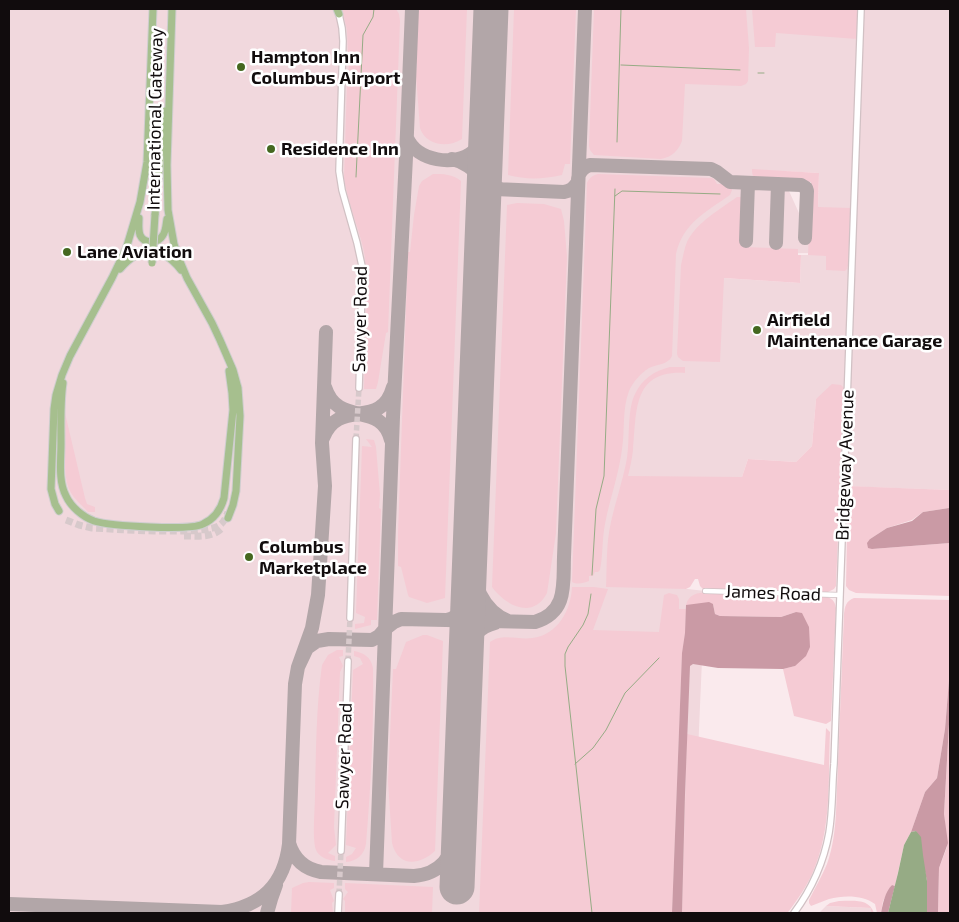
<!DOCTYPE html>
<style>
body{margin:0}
#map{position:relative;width:959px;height:922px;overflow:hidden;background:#faeaed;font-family:"Exo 2",sans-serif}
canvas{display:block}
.frame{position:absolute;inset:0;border:10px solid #110c0d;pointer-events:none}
</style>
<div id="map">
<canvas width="959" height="922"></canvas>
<div class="frame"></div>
</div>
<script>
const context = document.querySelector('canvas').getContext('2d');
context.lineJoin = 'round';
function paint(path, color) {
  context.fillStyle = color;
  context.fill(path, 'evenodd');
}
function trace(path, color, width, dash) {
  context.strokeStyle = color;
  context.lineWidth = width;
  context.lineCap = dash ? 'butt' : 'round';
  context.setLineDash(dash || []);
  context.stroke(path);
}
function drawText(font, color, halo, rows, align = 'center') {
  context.font = font + ' "Exo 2",sans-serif';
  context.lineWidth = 5;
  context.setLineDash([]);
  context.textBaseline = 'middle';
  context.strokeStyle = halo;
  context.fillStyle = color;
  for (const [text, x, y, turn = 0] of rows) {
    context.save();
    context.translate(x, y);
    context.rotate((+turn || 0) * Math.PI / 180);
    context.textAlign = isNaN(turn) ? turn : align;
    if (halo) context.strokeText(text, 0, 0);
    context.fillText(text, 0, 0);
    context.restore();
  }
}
paint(new Path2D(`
 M9 9H778L856 39 858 9H950V490L840 486 844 388 816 399 812 446 796 462 748 459 742 477 679 588 705 591 691 913H9ZM780 171 819 173 818 207 845 270 826 255H801L800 283 724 278 688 254 817 253Z
 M826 906 871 908V913H819Z`), '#f1d8dd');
paint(new Path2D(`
 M342 9H396L399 14 400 21 388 332 386 333 378 382 376 389H364L367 283H366C366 271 366 259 363 247 357 224 348 202 344 178L347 83 350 57 348 54 347 30Z
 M418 9H467L462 139C448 148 426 146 420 128L416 76 417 64 416 63Z
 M514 9H576L570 164H565L562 175C543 179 527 180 508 175Z
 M594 9H746L749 48 748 81 746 84 741 86 685 84 682 141C678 151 672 157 661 159L594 155 590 150 589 146Z
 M752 9H858L857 39 776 33 775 47H755Z
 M752 169 819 173 818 207 851 208 849 262 847 269 845 271 826 270V256L808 255 811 182 757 180C753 177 752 175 752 169Z
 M433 174C443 174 453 174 461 181L445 598 427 603 409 597 408 595 401 567 398 566V533L408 252H410L414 215 419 186 422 181Z
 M598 174 712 178 714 179 717 184C723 184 730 183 732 190L730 195C706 212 683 223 676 254L672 356C668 365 657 364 649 368 640 374 633 382 629 391 622 409 625 430 622 449 619 474 610 498 605 524 602 539 603 555 600 570L598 572H595L593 576H589V581C583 583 578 585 572 582L587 183C589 178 593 175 598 174Z
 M737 197H741L745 202 744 247 798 249V255H801L800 283 724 278 720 362 683 361 678 357 677 354 681 265C683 257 684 249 687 242 697 222 719 210 737 197Z
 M517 203 544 204 561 209 564 221 567 257 556 533 547 593C533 620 506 606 492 587L507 205Z
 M670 367H685V373C632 370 637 411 633 450 632 459 630 468 628 476L742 477 748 459 796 462 812 446 816 399 832 384 841 385 844 388 836 586 834 589 828 592 703 589 700 586 698 579H695L690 587 686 589 606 587C607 565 606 543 611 522 616 500 623 480 627 458 630 439 627 410 635 394 642 379 654 371 670 367Z
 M65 413 85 498 87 504 95 507V512H88C82 505 74 499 70 491 62 477 65 431 65 413Z
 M366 439 374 440 376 447 380 495 379 508 381 509 377 620H371V625L355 629V624L364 623 365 617 356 613 362 446 372 447Z
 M848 486 950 490V506L949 508 923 512 912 520 887 528 870 539 872 549 950 543V596L856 593 849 590 846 586Z
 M572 587H594L608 589 593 630 659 632 664 595 669 593 677 595 679 599V609H686L685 633 682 653 672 913H479L490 642C502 633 518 640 532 638 558 635 571 610 572 587Z
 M721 593 827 597C833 599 835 602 836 608L831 721 826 724 794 716 783 669 795 666 796 612 781 617 720 616 715 614 713 604 686 605C690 589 708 593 721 593Z
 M854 598 950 600V668L945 729 937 778 925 792 911 832 904 845 895 886 892 885 883 901 881 913H877L875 904C863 895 844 895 829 899 823 901 817 904 811 906L809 903V900C815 888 822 876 827 864 833 847 835 830 836 813L844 614C845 606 846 601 854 598Z
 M423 635H427L443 641 435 851C420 865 398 868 392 843L388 781 393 669H396L406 642Z
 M337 650H343V656L339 657 343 666 340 672 334 827 336 845 328 853 335 856V861C327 860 319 857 316 850 312 839 315 808 315 796 316 752 316 708 322 665L328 655Z
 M354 651C364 653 371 657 373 668 374 726 371 785 366 844 364 855 357 861 346 862V857L352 854 356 848 346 845 353 670 363 664 360 658 354 656Z
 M950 706V913H938L939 868 947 847 944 814Z
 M826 728 830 732C828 779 832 829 813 872 807 886 798 899 789 911L787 913H682L687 734 824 765Z
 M309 882 334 883V888L330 890 334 901 332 903 333 913H291L292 888 303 883Z
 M345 883 433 887 432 913H345V901L343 899 348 892 345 889Z
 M839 901C853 901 869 898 874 913H871V908L826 906 830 903Z`), '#f5cbd4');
paint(new Path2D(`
 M950 506V543L872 549 868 548 867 543 870 539 887 528 912 521 923 512 949 508Z
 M709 602 713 604 715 614 720 616 781 617 796 612 802 613 809 627 810 647 806 656 795 666 783 669 718 668 693 664 690 666 685 794 682 913H672L682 653 685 633 686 605Z
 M950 668V706L944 814 948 843 939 868 938 913H927V881L916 831 911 832 925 792 937 778 945 729Z
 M892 885 895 886 888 913H881C883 903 885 892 892 885Z`), '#ca9aa5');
paint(new Path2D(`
 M916 831 921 837 923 855 927 881V913H888L898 873 904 845 911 832Z`), '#96ab85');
trace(new Path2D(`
 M621 65 740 70
 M758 73H764
 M617 142 621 9
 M356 177 363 35 373 17 374 9
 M615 196 622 191 720 194
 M592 575 596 509 604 476 615 189
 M591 594 588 614 583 625 568 647 565 654V666L592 913
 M575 764 593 748 606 730 625 693 659 658`), '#96ab85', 1);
trace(new Path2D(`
 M407 138C417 161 455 167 473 152 483 145 485 134 487 123
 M452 159C465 162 473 169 482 179 486 183 490 187 495 189L564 192C571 191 574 188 578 182
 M578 179C579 171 583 167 590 165L711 169 717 172 730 182 801 185 806 188 807 191 805 238
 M483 205C486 193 489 190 501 189
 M746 241 748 183
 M776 243 778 184
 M325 387C338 428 381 400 391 440
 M323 438C339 397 381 431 393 387
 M470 557C474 583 481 610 508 621
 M447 620C460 616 465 609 468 596
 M466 653C470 637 479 627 495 623
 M298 667 307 648 317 641 329 639 372 640 379 636 385 629 394 622 401 619 535 622C568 612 563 584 564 557L585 9
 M289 843C294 860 305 869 321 872L414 876C441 874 451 857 459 832
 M376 874 393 417 406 157 412 9
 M9 904 222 912C262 906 284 885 289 844L295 684 298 667 312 628 318 595 325 486 322 443 326 332
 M267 913 271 899 276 885`), '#b2a6a8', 14);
trace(new Path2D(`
 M457 887 491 9`), '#b2a6a8', 35);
trace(new Path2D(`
 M356 439 359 388
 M348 661 350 618
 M339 894 341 851`), '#d7c9cb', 5.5, [5.5, 3]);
trace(new Path2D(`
 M66 520 79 525 92 528C114 529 206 536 220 525 224 522 226 517 228 512
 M184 536C198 536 214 538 223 527`), '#d7c9cb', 7, [7, 3.5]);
const minor = new Path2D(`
 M705 591 840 595`);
const tertiary = new Path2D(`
 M339 14 342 28 343 41 339 171 342 190 357 243 362 266V287L359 388
 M350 618 356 439
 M341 851 348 661
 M338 913 339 894
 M794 913C811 890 824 861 829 833 833 810 832 786 834 764L861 9`);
const primary = new Path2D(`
 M172 9 167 165 168 210 174 244 179 259 187 278 212 323 220 340 233 370 238 388 240 416 236 491 233 505 228 518
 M337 9 339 14
 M155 215 164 111
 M139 218C139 224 138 229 140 235 144 244 158 244 163 235 166 231 166 224 167 219
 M120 269C141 245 161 245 181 270
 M63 383C60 403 61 424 61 444 61 460 58 481 66 496 71 507 83 517 94 521 110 526 190 531 203 524 214 519 221 509 224 498L233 410 232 393 229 371
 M59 511 55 504 51 489 54 409 56 395 62 375 70 356 112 278 126 249 140 202 147 162 153 9`);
trace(minor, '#d1c1c4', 6);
trace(tertiary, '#d1c1c4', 8);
trace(primary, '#cfcecf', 9);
trace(minor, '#fff', 4.5);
trace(tertiary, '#fff', 5.5);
trace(primary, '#a6bf8e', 7);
const primaryBridge = new Path2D(`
 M152 263 155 215`);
trace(primaryBridge, '#cfcecf', 9, []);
trace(primaryBridge, '#a6bf8e', 7);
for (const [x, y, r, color] of [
 [241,67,5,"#456820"],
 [271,149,5,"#456820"],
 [67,252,5,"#456820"],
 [757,330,5,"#456820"],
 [249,557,5,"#456820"]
]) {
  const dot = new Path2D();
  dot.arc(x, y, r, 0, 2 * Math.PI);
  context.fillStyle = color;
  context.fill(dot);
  trace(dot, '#fff', 2);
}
drawText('bold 18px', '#110c0d', '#fff', [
 ["Hampton Inn",251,57],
 ["Columbus Airport",251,78],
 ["Residence Inn",281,149],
 ["Lane Aviation",77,252],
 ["Airfield",767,320],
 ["Maintenance Garage",767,341],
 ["Columbus",259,547],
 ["Marketplace",259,568]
], 'left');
drawText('18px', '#110c0d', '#fff', [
 ["International Gateway",155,119,-89],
 ["Sawyer Road",360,319,-89],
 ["Bridgeway Avenue",845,465,-88],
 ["James Road",773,593,2],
 ["Sawyer Road",344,756,-88]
]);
</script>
